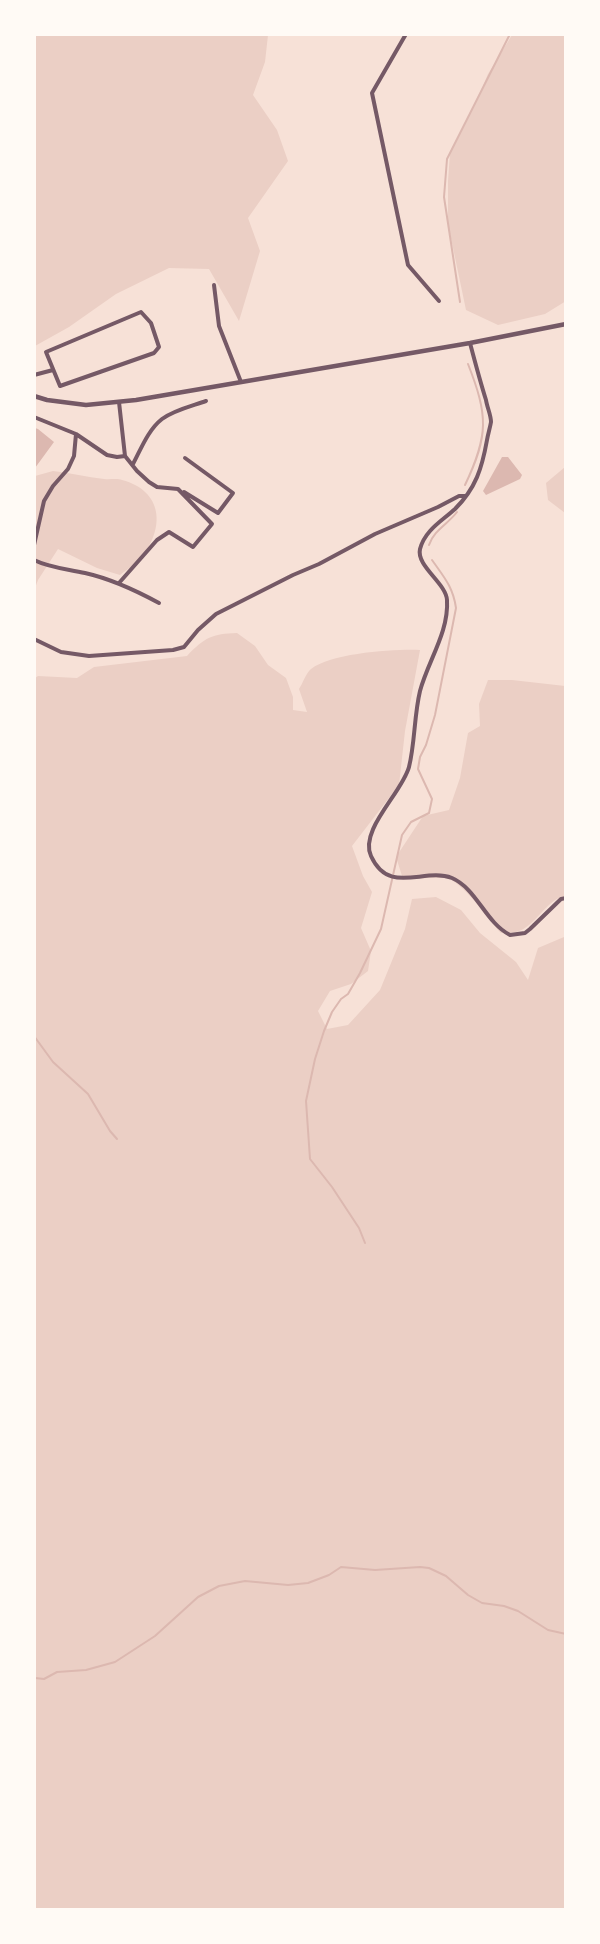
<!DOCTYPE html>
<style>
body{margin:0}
#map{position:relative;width:600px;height:1944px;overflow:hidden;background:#f7e1d7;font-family:Signika,sans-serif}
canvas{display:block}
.frame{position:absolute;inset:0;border:36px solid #fffaf5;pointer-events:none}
</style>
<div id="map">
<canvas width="600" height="1944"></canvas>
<div class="frame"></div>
</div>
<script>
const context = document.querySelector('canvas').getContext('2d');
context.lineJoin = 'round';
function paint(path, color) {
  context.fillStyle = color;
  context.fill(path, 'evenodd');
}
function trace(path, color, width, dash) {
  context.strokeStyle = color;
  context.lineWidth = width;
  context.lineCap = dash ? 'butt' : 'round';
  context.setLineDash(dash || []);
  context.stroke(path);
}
paint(new Path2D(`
 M35 35H268L265 62 253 95 277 130 288 161 248 218 260 251 239 321 209 269 169 268 116 294 69 327 35 346Z
 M512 35H565L566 301 545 314 498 325 466 310 448 224V181L450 153 477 100 488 74Z
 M565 467V513L548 500 546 483Z
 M53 471C70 473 87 477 104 479 110 480 117 478 122 480 163 491 165 527 142 557 137 564 127 569 120 575L97 568 58 549 38 580 35 588V476Z
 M237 633 255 646 268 665 286 678 293 697V710L307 712 299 689C303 683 306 673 311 669 332 653 394 649 420 650L405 731 399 785 352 846 363 876 372 892 361 928 371 951 368 971 351 984 330 991 318 1011 327 1029 348 1025 380 990 405 929 412 899 436 897 461 910 480 933 516 962 528 980 538 948 564 937 565 934V1909L35 1910V678L38 676 77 678 94 667 187 656C205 637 212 634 237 633Z
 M488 680H512L565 686V896C546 899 536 927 516 932 511 933 506 933 501 933 488 919 466 886 449 879 442 876 412 879 403 879L396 857 423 816 449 810 460 778 468 733 480 726 479 704Z`), '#ebcfc5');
paint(new Path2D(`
 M35 428 38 429 54 442 35 468Z
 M502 457H508L522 475 520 479 486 495 483 491Z`), '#dcb8b0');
trace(new Path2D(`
 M460 302 444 197 447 159 510 34
 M465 485C489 435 488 415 468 364
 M429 545C434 530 448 524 457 512
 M34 1036 53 1062 88 1094 110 1131 117 1139
 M365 1243 359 1228 332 1187 310 1159 306 1101 315 1059 324 1031 332 1012 341 999 348 994 360 973 381 929 402 835 411 822 429 813 432 799 418 769 420 757 426 745 435 715 456 608C453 587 444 577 432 560
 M35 1678 44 1679 57 1672 86 1670 115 1662 155 1636 198 1597 219 1586 245 1581 288 1585 308 1583 329 1575 341 1567 375 1570 420 1567 429 1568 446 1576 468 1595 482 1603 504 1606 518 1611 548 1630 566 1634`), '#dcb8b0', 2);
trace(new Path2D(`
 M73 34H74
 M406 34 372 93 408 265 439 301
 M214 285 219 326 241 382
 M141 312 151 323 159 347 154 353 60 386 46 352Z
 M470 343C475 362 480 381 486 400 487 407 491 415 491 422 490 428 488 434 487 440 482 468 476 488 455 509 442 521 425 530 420 549 416 566 446 583 447 600 449 632 428 661 420 691 414 716 415 743 409 767 402 793 359 830 371 856 389 896 424 867 452 878 477 889 485 922 510 935L525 933 530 929 561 899 566 898
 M34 375 53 370
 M119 402 125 456 137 471 149 482 157 487 178 489 212 524 193 547 169 532 157 540 119 583
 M34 417 76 434 107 455 117 457 125 456
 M133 464C141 449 148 430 162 419 174 410 192 406 206 401
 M184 492 218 513 233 493 185 458
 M34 545 44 501 53 486 68 469 74 456 76 434
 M34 560C50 568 68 569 85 573 112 579 135 590 159 603
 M34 639 61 652 89 656 173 650 184 647 198 630 216 614 293 575 319 564 375 534 438 507 459 496H465`), '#755966', 4);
trace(new Path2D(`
 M34 396 47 400 86 405 136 400 470 343 566 324`), '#755966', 4.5);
</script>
